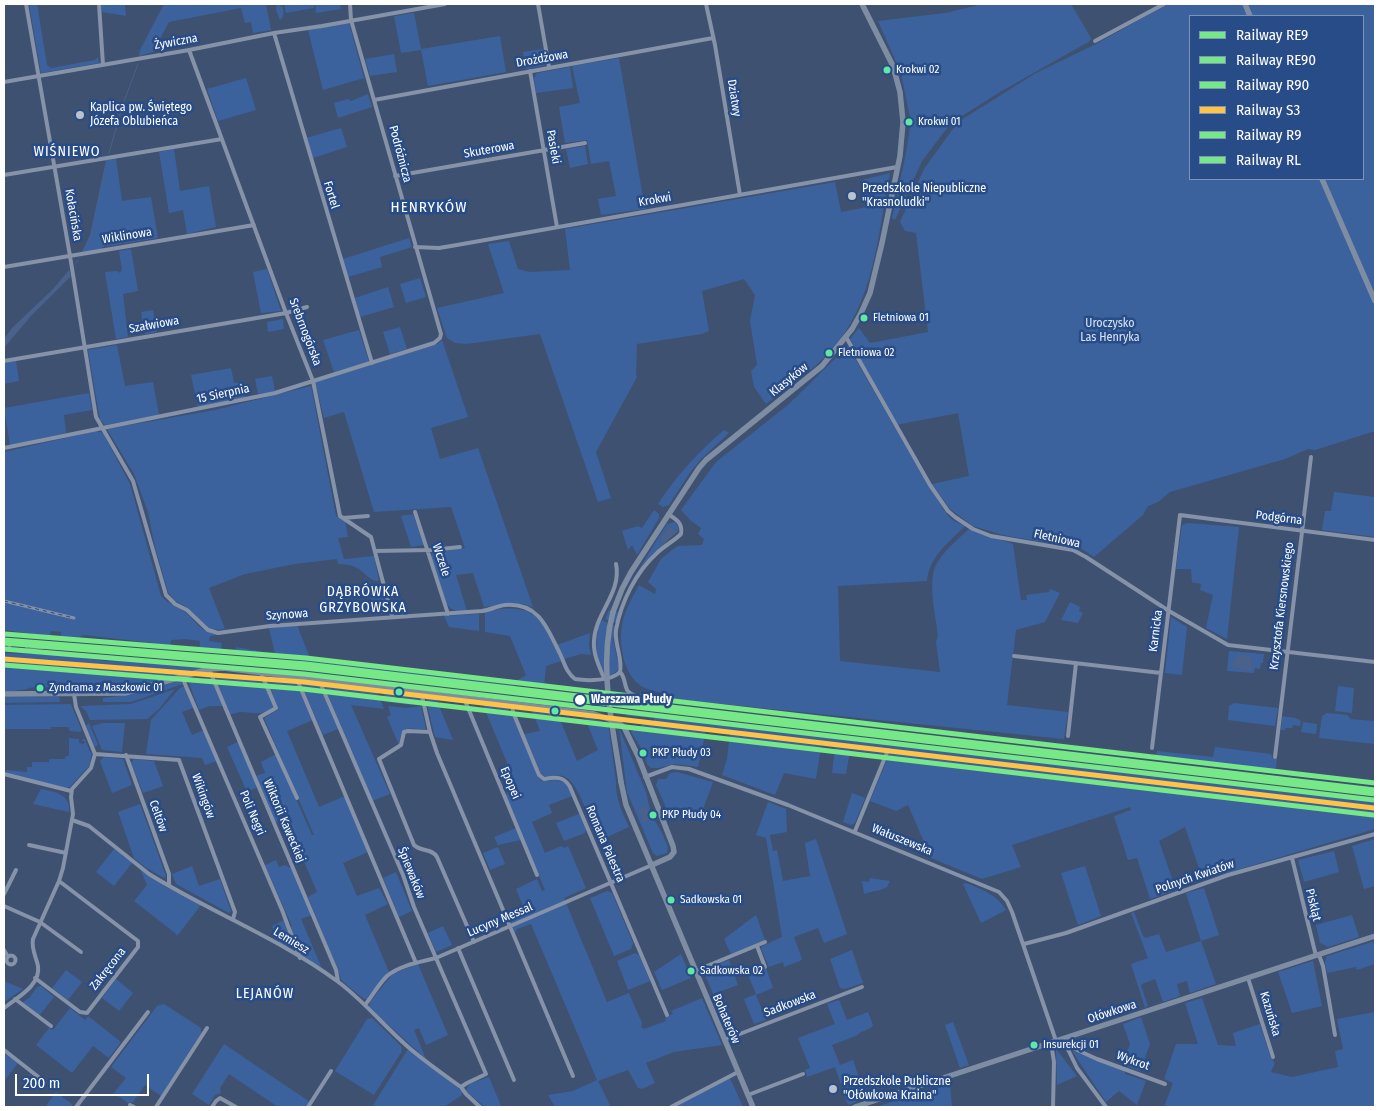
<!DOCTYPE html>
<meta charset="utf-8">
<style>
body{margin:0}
#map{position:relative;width:1379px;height:1111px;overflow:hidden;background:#3e5171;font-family:"Fira Sans Condensed",sans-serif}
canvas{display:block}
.frame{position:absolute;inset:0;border:5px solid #fff;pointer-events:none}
.legend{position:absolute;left:1189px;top:15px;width:175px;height:165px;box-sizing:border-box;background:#284c87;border:1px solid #7e94b7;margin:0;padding:6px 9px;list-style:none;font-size:15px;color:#fff}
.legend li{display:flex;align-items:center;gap:10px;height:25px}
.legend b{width:25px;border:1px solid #7e94b7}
.scale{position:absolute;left:15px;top:1074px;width:134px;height:22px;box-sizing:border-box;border:2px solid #fff;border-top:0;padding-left:6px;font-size:15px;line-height:18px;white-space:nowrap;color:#fff;-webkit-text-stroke:4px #284c87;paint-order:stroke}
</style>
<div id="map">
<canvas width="1379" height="1111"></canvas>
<div class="frame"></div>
<ul class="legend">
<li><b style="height:6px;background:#76e888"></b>Railway RE9</li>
<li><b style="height:6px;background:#76e888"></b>Railway RE90</li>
<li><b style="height:6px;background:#76e888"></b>Railway R90</li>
<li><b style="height:6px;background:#ffc446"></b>Railway S3</li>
<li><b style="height:6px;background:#76e888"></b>Railway R9</li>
<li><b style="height:6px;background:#76e888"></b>Railway RL</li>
</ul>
<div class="scale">200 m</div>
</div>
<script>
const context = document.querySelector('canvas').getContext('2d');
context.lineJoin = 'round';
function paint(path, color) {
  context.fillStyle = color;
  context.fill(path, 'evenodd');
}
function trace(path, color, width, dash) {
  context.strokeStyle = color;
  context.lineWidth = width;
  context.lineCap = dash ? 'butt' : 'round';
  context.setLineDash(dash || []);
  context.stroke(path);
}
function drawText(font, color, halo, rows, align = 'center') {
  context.font = font + ' "Fira Sans Condensed",sans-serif';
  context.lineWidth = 5;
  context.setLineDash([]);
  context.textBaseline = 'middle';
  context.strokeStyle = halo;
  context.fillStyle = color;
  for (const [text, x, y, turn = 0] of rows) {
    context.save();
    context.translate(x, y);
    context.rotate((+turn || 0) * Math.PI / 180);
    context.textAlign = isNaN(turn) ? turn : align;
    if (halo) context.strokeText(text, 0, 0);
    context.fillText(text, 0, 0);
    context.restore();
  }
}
paint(new Path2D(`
 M29 4H37L47 65 51 68 95 60 98 57 99 63 41 73Z
 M101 4H125L126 16 102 12Z
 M164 4H266L271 30 253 33 251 22 245 23 241 8 169 22 155 48 156 51 139 56 140 50Z
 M277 4 282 6C284 11 285 17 280 20L276 10Z
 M284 4H314V8L286 13Z
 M315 4H340L341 9 316 13Z
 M983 4H1071L1091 38 1090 41 1000 92 954 121 944 132 922 161 895 220 892 218 905 158 911 122 901 73 878 21 945 13Z
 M1168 4H1375V431L1315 450 1308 449 1285 459 1170 492 1158 502 1148 506 1143 515 1094 557 1082 549 1003 535 973 526 950 509 932 484 969 476 958 413 896 425 850 339 859 328 870 343 928 332 916 233 905 231 900 222 924 169 958 122 1036 73 1096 44ZM1190 16H1363V179H1190Z
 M414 13 421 49 500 36 506 72 428 86 421 50 401 53 394 16Z
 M349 23 364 78 323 90 308 30Z
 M543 49 546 65 526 69 523 52Z
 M394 54 397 72 370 76 365 59Z
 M619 58 645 209 601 215 598 199 616 196 609 161 591 164 587 140 565 143 559 107 580 103 572 66Z
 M570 67 573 88 536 93 534 78 537 73Z
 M246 78 256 110 218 121 207 89Z
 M368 94 372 107 338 118 334 103 348 99 351 101Z
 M341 128 347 147 313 158 306 138Z
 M585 146 588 164 570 168 566 149Z
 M174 149 180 191 209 186 216 227 187 234 183 210 169 213 159 152Z
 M116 159 122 201 151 197 158 238 102 247V250L82 252 90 235 106 160Z
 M890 173C879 228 875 292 841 338 821 365 793 384 766 404L754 387 751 371 757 365 750 321 755 295 744 279 702 291 709 331 702 334 637 344 636 374 637 377 596 452 611 498 598 502 540 334 466 344 455 343 447 338 437 308 504 293 488 244 509 241 518 269 529 272 570 270 565 229 835 182 841 212 867 207 862 180Z
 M409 238 412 247 380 257 382 267 348 277 343 259Z
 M131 249 138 291 123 294 128 337 116 339 105 272 117 271 120 273 122 269 119 251Z
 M267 269 281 311 261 313 253 272Z
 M420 278 426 297 406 303 400 284Z
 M388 287 394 307 360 317 355 298Z
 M153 310 157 332 145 334 141 312Z
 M283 319 284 329 268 332 267 322Z
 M400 327 407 349 390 354 383 332Z
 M359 330 369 362 334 372 323 340Z
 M442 340 468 417 431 428 440 459 478 448 533 607 524 604 516 603 484 607 473 573 456 575 467 611C458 611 454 612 447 605L431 557 432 553 465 548 451 507 374 512 344 412 324 418 315 382 437 344Z
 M117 345 125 386 153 382 159 415 105 425 100 420 88 350Z
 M848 346 925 480 948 516 954 521 965 526C949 542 929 557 927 581L838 586 840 661 940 672 936 642 938 636C936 617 928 585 935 567 942 552 957 540 969 529L1013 544 1021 600H1027L1026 595 1049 592 1050 589 1060 593 1045 622 1016 630 1007 705 1068 712 1064 739 664 698 663 693C656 691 647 690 641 686 622 673 617 638 624 617 627 606 634 595 639 585L655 594 656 589 648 582 661 559 672 550 678 546 702 545 704 539 698 534 701 528 690 520 681 510 716 462 789 404Z
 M16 361 19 381 4 384V363Z
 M231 368 234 383 243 382 245 397 198 407 191 375Z
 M272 376 275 391 258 394 255 379Z
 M311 386 336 516 345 521 348 537 338 538 344 559 374 556 379 580 377 581C369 580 366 574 359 569 353 565 345 564 338 564L337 559 295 564 245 574 209 588 225 629 211 630 188 608 174 600 168 592 155 547 148 512 134 474 107 429 215 410Z
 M89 393 92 410 64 415 66 433 10 445 4 408Z
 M724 430 729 433 701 459 689 474 669 505 663 507 658 504C676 476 698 452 724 430Z
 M96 431 103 433 130 484 161 596C168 604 177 606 185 612 198 623 198 630 217 635L210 636 209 641 222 643 221 650 235 652 236 647 275 654 269 628 297 625 310 658 516 681 526 675 510 636 485 632V612C536 600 543 620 561 661L546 666 544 687 515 684 514 686 243 654 154 648 153 643 84 635 79 637H61V632L51 631 50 636 4 630V452ZM186 639 200 641 199 650 170 647 171 640Z
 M1334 492 1375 497V537L1322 530 1325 511H1331Z
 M654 510 659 514V518L637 555 632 545 628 550 622 531 638 526 642 528Z
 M413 514 424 545 411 547 401 516Z
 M675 522 679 528 675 536 678 531 669 526 659 541 664 544C638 565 628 593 616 623L605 619 613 600 609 611 618 612 631 582 663 530 667 524Z
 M1188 523 1239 527 1227 639 1206 628 1213 595 1200 590 1201 584 1192 582 1191 569H1176L1182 525Z
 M365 578C374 587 392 599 387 613L376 615Z
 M1070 602 1080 607 1079 611 1083 613 1078 623 1061 620Z
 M479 614V631L449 627 444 616Z
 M1171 617 1187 627 1182 675 1165 673Z
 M601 620 615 626 613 640 619 666 617 671 612 675C592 673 595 633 601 620Z
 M590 633 589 646 591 655 581 654 564 659 557 645Z
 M1229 651 1264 654 1263 663H1261L1260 669 1255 668 1254 673 1227 671Z
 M4 653 61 655 106 661 125 660 180 665V662L271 669 513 697 507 698 506 700 216 665 120 691 66 690V689L38 686V687L28 688V689L4 692Z
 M225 673 261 675 274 706C264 716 254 713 242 712 238 712 233 714 229 715L214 675Z
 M210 676 223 706H209L199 710 189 683Z
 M264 677 296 680 313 720 287 731 319 807 345 796 368 852 343 863 357 896 379 888 388 904 365 915 389 972 368 999H364L342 981 308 897 317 892 286 819 275 823 256 776 265 773 261 762 276 754 312 835H314L264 718 278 710Z
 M179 681 183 684 131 702H103V698L128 695Z
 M300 681 318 682 338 729 323 735Z
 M323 683 374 689 377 691 384 709 351 705 390 794 372 801Z
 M185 686 195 707 182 712 192 735 204 730 217 761 205 765 202 758 146 754 151 720 180 688Z
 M1338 686 1354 688 1352 713 1335 711Z
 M175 689 159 709 147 719 90 720 86 711 80 706 131 704Z
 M384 691 420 695 421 701 412 705 386 702 383 699Z
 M425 696 436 698 453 740 435 737Z
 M4 697H59L60 702 4 703Z
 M510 699 564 705 565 707H568L569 706 587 709 586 710 509 701Z
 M1234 703 1278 708 1275 726 1228 720 1229 706Z
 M71 704 82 731 79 732 70 731 68 727H51V729H4V705Z
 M483 705 508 707 510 713 514 715 538 777 542 781 557 780 567 784 572 796 549 805 552 813 532 822 545 853 561 846 564 848 568 846 586 888 564 898 607 1002 629 993 642 1023 641 1027 644 1029 666 1021 665 1017 673 1014 671 1011 702 998 722 1045 674 1052 646 1063 655 1083 642 1089 638 1088 628 1070 598 1081 611 1107H555L548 1095 573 1091 597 1080 531 924 517 929 515 933 510 918 514 919 526 913 516 889 537 879 542 891 545 890 505 795 518 789Z
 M388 706 406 708 421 706 426 729C408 730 403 722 399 745L387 717 391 715Z
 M532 710 557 712 577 761 598 750 584 716 608 723 616 781C615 797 622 812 629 827L598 841C592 826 579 785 567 778 558 772 549 780 541 774L524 734 540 731Z
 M627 713 646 715V713L1375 798V829L1203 880 1185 827 1159 841 1176 890 1150 899 1137 858 1128 860 1114 816 1131 810 1130 807 1012 845 1021 867 982 879 931 858 908 805 896 811 870 801 889 755 850 750 846 774 832 773 835 748 821 746 816 779 784 773 775 795 722 775 727 759 730 734 706 730 698 767 675 764 659 768H651L647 764 643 751 631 732 646 722 656 723 657 721H654V718L627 716Z
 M1327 713 1348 715 1350 719 1375 721V744L1319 738 1322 716Z
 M1282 716 1296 718 1301 721 1300 726 1293 725 1292 728H1285V730H1281Z
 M1303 722 1317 724 1316 734 1301 732Z
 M89 723 98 745 95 747 86 726Z
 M103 723H125L122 752 102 750 92 726Z
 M619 728 646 792 651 814 662 833 668 847 667 853 657 856 653 853 627 792Z
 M69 738 79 739V743L83 744 85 743 84 741H82L83 739H85L90 752 92 753 89 766 70 787 66 788 5 772 6 770 27 772V767H32V762H49V759H65L66 756H69Z
 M238 742 257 787 247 792 227 747Z
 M1215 747 1271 754 1273 759H1277L1275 774 1212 766 1213 762 1156 755 1157 751 1213 757Z
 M104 757 123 759 132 785 112 793 100 761Z
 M134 759 154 761 163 786 143 793 131 763Z
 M677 772 713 782 701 815 677 807 672 821 656 785 658 779H666L670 773Z
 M41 789C55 792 71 794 69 812L33 804Z
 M852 793 865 798 855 823 851 825 843 822Z
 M768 802 786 809 787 832 770 835 773 851 777 850 783 881 810 876 805 843 816 839 847 934 824 943 818 928 794 937 802 959 800 961 784 967 783 962 769 967 761 949 762 946 782 937 766 838 756 835Z
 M140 804 166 876 164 878 145 867 134 858 118 812Z
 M579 814 586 829 585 833 564 841 556 823Z
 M516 828 521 840 498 845 494 837Z
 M1375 839V886L1364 889 1352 846Z
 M498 847 505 864 490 870 483 853Z
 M114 849 132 863 114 886 96 872Z
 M1334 851 1339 872 1304 882 1298 860Z
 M276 860 279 867 285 865 291 868 312 915 301 919 323 971 302 958 290 928 292 926 265 865Z
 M192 866 199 886 220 879 231 911 229 913 176 884 172 874Z
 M1085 866 1101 916 1078 925 1061 873Z
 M140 869 166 887 201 905 177 936 175 933 134 901 147 885Z
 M396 872 412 911 399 917 383 878Z
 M870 878 890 881 887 887C881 891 871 891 864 894L862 881 869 882Z
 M966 883C983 890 996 894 1006 910L981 923 963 884Z
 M1204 888 1219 935 1201 941 1216 984 1190 993 1187 981 1177 984 1180 996 1163 1002 1155 979 1142 984 1141 986 1148 1006 1145 1008 1131 964 1148 958 1131 913 1134 912 1143 936 1145 938 1159 934 1166 952 1201 941 1186 893Z
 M607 891 612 893 633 943 631 949 614 956 590 898Z
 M756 915 765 940 731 954 724 939Z
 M1352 915 1359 937 1328 947 1320 943 1316 925Z
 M284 920 296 951 279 942 272 926Z
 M443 926 452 945 436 952 428 933Z
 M1375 941V964L1357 970 1356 967 1327 973 1325 962 1327 956Z
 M852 950 863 983 845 989 840 988 830 959Z
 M635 953 639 955 650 981 628 990 617 961Z
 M681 954 691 978 662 990 654 972Z
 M729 960 738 985 713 994 703 970Z
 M1313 961 1322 1006 1292 1013 1278 972Z
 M418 964 448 1035 426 1045 419 1028 414 1030 426 1059 369 1007 370 1002 391 976 395 973Z
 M766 968 773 988 756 995 766 1020 754 1024 744 999 756 994 748 975Z
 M66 970 82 982 68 1000 52 988Z
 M116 979 133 993 119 1011 102 998Z
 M4 981 23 989 4 1002Z
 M41 986 54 997 39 1016 22 1003 30 997 37 987Z
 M1202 998 1218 1045 1236 1046 1233 1033 1260 1024 1270 1056 1275 1063 1271 1072 1292 1077 1338 1067 1335 1051 1343 1049 1337 1019 1375 1012V1107H1164L1173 1083 1164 1079 1176 1044H1198L1185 1003Z
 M839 1000 847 1020 868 1012 873 1025 871 1028 859 1033 858 1035 832 1045 840 1065 853 1060 866 1098 848 1105 835 1067 807 1077 805 1070 810 1068 798 1038 835 1024 827 1004Z
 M164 1004 201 1028V1033L161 1096 145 1085 133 1102 128 1103 114 1093 126 1078 111 1067 157 1006Z
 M70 1008 85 1020 88 1016 121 1042 109 1058 93 1046 72 1073 36 1045 49 1028 53 1030Z
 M1141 1017 1150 1044 1140 1071 1122 1064 1130 1044 1123 1024Z
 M372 1018 401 1046 402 1051 374 1095 335 1071 367 1019Z
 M953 1022 969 1065 960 1068 945 1025Z
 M224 1044 310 1102 306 1107H278L229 1074 220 1088 221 1093 215 1095 209 1105 192 1094Z
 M408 1049 462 1091V1095L444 1107H372Z
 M1056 1049 1077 1076 1057 1085Z
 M1072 1051 1126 1070 1125 1074 1146 1081 1137 1105 1119 1091 1106 1102Z
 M4 1053 18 1063 6 1079 4 1078Z
 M489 1077 501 1106 485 1107 466 1091 469 1084Z
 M730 1078 743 1107H675Z
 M950 1083 952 1107H876Z
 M56 1092 73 1105 71 1107H45Z`), '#3c629d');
paint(new Path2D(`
 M69 270 71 276 31 316 4 348V339L12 328 53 289Z
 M669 526 678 531 664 544 659 541Z
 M1240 654 1250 656 1253 661 1251 670 1248 671 1232 667 1233 660Z
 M646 806 651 819 643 822 638 809Z`), '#49618b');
trace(new Path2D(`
 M141 56 168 4
 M109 153 123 104 138 64
 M84 251 91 236 107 161
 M76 263 78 260`), '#49618b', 1);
trace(new Path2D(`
 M26 4 70 256 96 417 133 481 166 595 175 604 187 610 208 630 218 633 270 626 482 611C490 610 497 606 505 605 540 602 548 630 561 656 565 665 567 673 575 679 587 681 612 681 620 672
 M99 4 103 65
 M538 4 549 67
 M706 4 715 45 740 195
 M274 33 372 363
 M1095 41 1164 4
 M189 50 286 313 313 381 340 516 371 537 392 616
 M530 71 557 227
 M4 82 189 50 274 33 322 26 445 4
 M374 100 713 38
 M4 175 222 139
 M395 176 585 143
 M415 247 439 248 457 245 897 167
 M4 267 254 225
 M846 337 930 485 948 511 955 517 973 529 991 536 1073 550 1086 557 1169 611 1228 645 1375 662
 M4 361 286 313 307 307
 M4 448 275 393 434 343 440 338 441 334 351 20 350 4
 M415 512 448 614
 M668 514C676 519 683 523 681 534 674 541 664 546 657 553 636 572 621 602 616 630 614 644 623 658 620 672 625 677 624 683 627 690 632 699 658 700 668 701
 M343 518 368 516
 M375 551 431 550 460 547
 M1014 656 1161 673
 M209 669 336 970 338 981
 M261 673 276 708 260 717 297 798
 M182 677 282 910 300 958
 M296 677 416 963
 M604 678C599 666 593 654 594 641 595 613 622 593 616 564
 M319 680 403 875 414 907 486 1074 467 1083 461 1087
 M421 692 430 732 437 753 573 1076
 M465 698 466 703 537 875
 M512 703 513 712 539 775 544 779C556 777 564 776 570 787L667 1015
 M430 732 408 731 404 732 401 745 379 759 414 845C421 852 432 848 437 857L474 942
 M1068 736 1076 663
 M1152 748 1180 515 1375 540
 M95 754 179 760 235 912 233 919
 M126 755 169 874V885
 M1275 757 1311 457
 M4 774 71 791
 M645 777 672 767 689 769 788 805 999 892 1007 901 1012 912 1056 1041
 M72 820 89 826 149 874C210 912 279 938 337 981 363 1000 383 1025 407 1046 424 1061 443 1074 461 1087L466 1094 480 1107
 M855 831 888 750
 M29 845 66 853
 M1292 858 1316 956
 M4 894 16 870
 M4 906 40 922 81 952
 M1024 944 1066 933 1228 875 1375 834
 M757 946 765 967
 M458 948 514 1080
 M4 950 8 957
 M1319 955 1323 966 1335 1035
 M6.5 960a4.5 4.5 0 1 1 9 0a4.5 4.5 0 1 1-9 0Z
 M695 971 765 942
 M35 978 80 1012 87 1013 138 947V941L59 881
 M1248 978 1273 1057
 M15 999 51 1026
 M365 1005C372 996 379 984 387 976 400 965 420 962 436 958L652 865
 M4 1008C16 998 41 986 38 966 36 956 31 949 33 939L59 881 63 868 73 814 71 797 72 789 91 768 95 754 76 707 74 694
 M1063 1039 1077 1068 1106 1107
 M724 1040 862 987
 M1051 1043 1054 1062 1053 1107
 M1066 1045 1097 1059 1165 1084
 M4 1050 41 1079
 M748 1095 803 1074
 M130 1105 134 1107
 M76 1107 148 1012
 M156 1107 207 1028
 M212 1107 216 1101 220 1098 236 1107
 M308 1107 331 1071
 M671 1107 738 1072`), '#8592a7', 4);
trace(new Path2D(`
 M1245 4 1250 16
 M1322 179 1375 301
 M613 612 622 589 631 572 699 468 706 460 822 366 852 329 861 313 870 293 882 243 900 156 903 122 900 92 893 66 862 4
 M4 694 125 693 209 669 224 668 594 714 617 722 624 727 638 756 673 846 674 852 670 857 652 865
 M621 782 626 805 753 1107
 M855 1107 1375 936`), '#7f8da3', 5.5);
const rail = new Path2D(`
 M4 601 74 618
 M4 646H10
 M27 647 90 649`);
trace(rail, '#8491a5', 3);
trace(rail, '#284c87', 1, [4]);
trace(new Path2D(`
 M613 612C598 667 613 726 621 782`), '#7f8da3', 5.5);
trace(new Path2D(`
 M4 643 305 668 1375 794`), '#76e888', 5);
trace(new Path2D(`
 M4 649 304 674 1374 800`), '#76e888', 5);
trace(new Path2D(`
 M4 640 306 664 1375 790`), '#76e888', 5);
trace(new Path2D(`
 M4 659 304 682 1374 808`), '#ffc446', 5);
trace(new Path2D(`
 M5 634 306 658 1375 783`), '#76e888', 5);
trace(new Path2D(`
 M4 665 303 689 1373 815`), '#76e888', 5);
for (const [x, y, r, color] of [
 [887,70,4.5,"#60e9a3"],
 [80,115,5,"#bbc2cd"],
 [909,122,4.5,"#60e9a3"],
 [852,196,5,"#bbc2cd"],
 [864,318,4.5,"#60e9a3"],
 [829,353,4.5,"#60e9a3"],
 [40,688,4.5,"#60e9a3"],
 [399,692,4.5,"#60e9a3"],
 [580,700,6,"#fff"],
 [555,711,4.5,"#60e9a3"],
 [643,753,4.5,"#60e9a3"],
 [653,815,4.5,"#60e9a3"],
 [671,900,4.5,"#60e9a3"],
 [691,971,4.5,"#60e9a3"],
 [1034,1045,4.5,"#60e9a3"],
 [833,1089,5,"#bbc2cd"]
]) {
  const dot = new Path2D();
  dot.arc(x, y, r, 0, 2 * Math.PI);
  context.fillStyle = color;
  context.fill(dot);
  trace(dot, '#284c87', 2);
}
drawText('11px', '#fff', '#284c87', [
 ["Krokwi 02",896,70],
 ["Krokwi 01",918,122],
 ["Fletniowa 01",873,318],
 ["Fletniowa 02",838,353],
 ["Zyndrama z Maszkowic 01",49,688],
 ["PKP Płudy 03",652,753],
 ["PKP Płudy 04",662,815],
 ["Sadkowska 01",680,900],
 ["Sadkowska 02",700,971],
 ["Insurekcji 01",1043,1045]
], 'left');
drawText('12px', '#fff', '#284c87', [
 ["Żywiczna",176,42,-10],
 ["Drożdżowa",542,59,-10],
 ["Dziatwy",734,98,81],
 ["Pasieki",553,147,80],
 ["Skuterowa",489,150,-10],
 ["Podróżnicza",400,154,75],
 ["Fortel",331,195,73],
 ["Krokwi",655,200,-10],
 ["Kołacińska",73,215,80],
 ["Wiklinowa",127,236,-9],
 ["Szałwiowa",154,325,-10],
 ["Srebrnogórska",305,332,69],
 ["Klasyków",789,380,-39],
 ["15 Sierpnia",223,394,-12],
 ["Podgórna",1279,518,7],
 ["Fletniowa",1057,539,13],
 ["Wczele",441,560,72],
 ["Krzysztofa Kiersnowskiego",1282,606,-83],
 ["Szynowa",287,615,-4],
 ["Karnicka",1156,631,-83],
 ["Epopei",510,783,67],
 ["Wikingów",203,796,70],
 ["Poli Negri",252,813,67],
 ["Celtów",158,816,70],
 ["Wiktorii Kaweckiej",284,821,67],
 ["Wałuszewska",902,840,22],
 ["Romana Palestra",605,844,67],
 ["Śpiewaków",411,873,68],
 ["Polnych Kwiatów",1195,877,-19],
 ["Piskląt",1313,905,76],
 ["Lucyny Messal",500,920,-23],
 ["Lemiesz",291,941,31],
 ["Zakręcona",108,969,-52],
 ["Sadkowska",790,1004,-21],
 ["Ołówkowa",1112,1012,-18],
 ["Kazuńska",1270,1014,73],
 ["Bohaterów",726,1019,67],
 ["Wykrot",1133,1061,20]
]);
drawText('12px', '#fff', '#284c87', [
 ["Kaplica pw. Świętego",90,108],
 ["Józefa Oblubieńca",90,122],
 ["Przedszkole Niepubliczne",862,189],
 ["\"Krasnoludki\"",862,203],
 ["Przedszkole Publiczne",843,1082],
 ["\"Ołówkowa Kraina\"",843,1096]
], 'left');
drawText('12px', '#d7e4f7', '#284c87', [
 ["Uroczysko",1110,324],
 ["Las Henryka",1110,338]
]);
drawText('bold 12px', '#fff', '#284c87', [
 ["Warszawa Płudy",591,700]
], 'left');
context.letterSpacing = '1px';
drawText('14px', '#fff', '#284c87', [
 ["WIŚNIEWO",67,152],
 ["DĄBRÓWKA",363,592],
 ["GRZYBOWSKA",363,608],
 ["LEJANÓW",265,994]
]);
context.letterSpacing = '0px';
context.letterSpacing = '1px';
drawText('15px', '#fff', '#284c87', [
 ["HENRYKÓW",429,208]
]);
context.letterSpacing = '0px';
</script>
